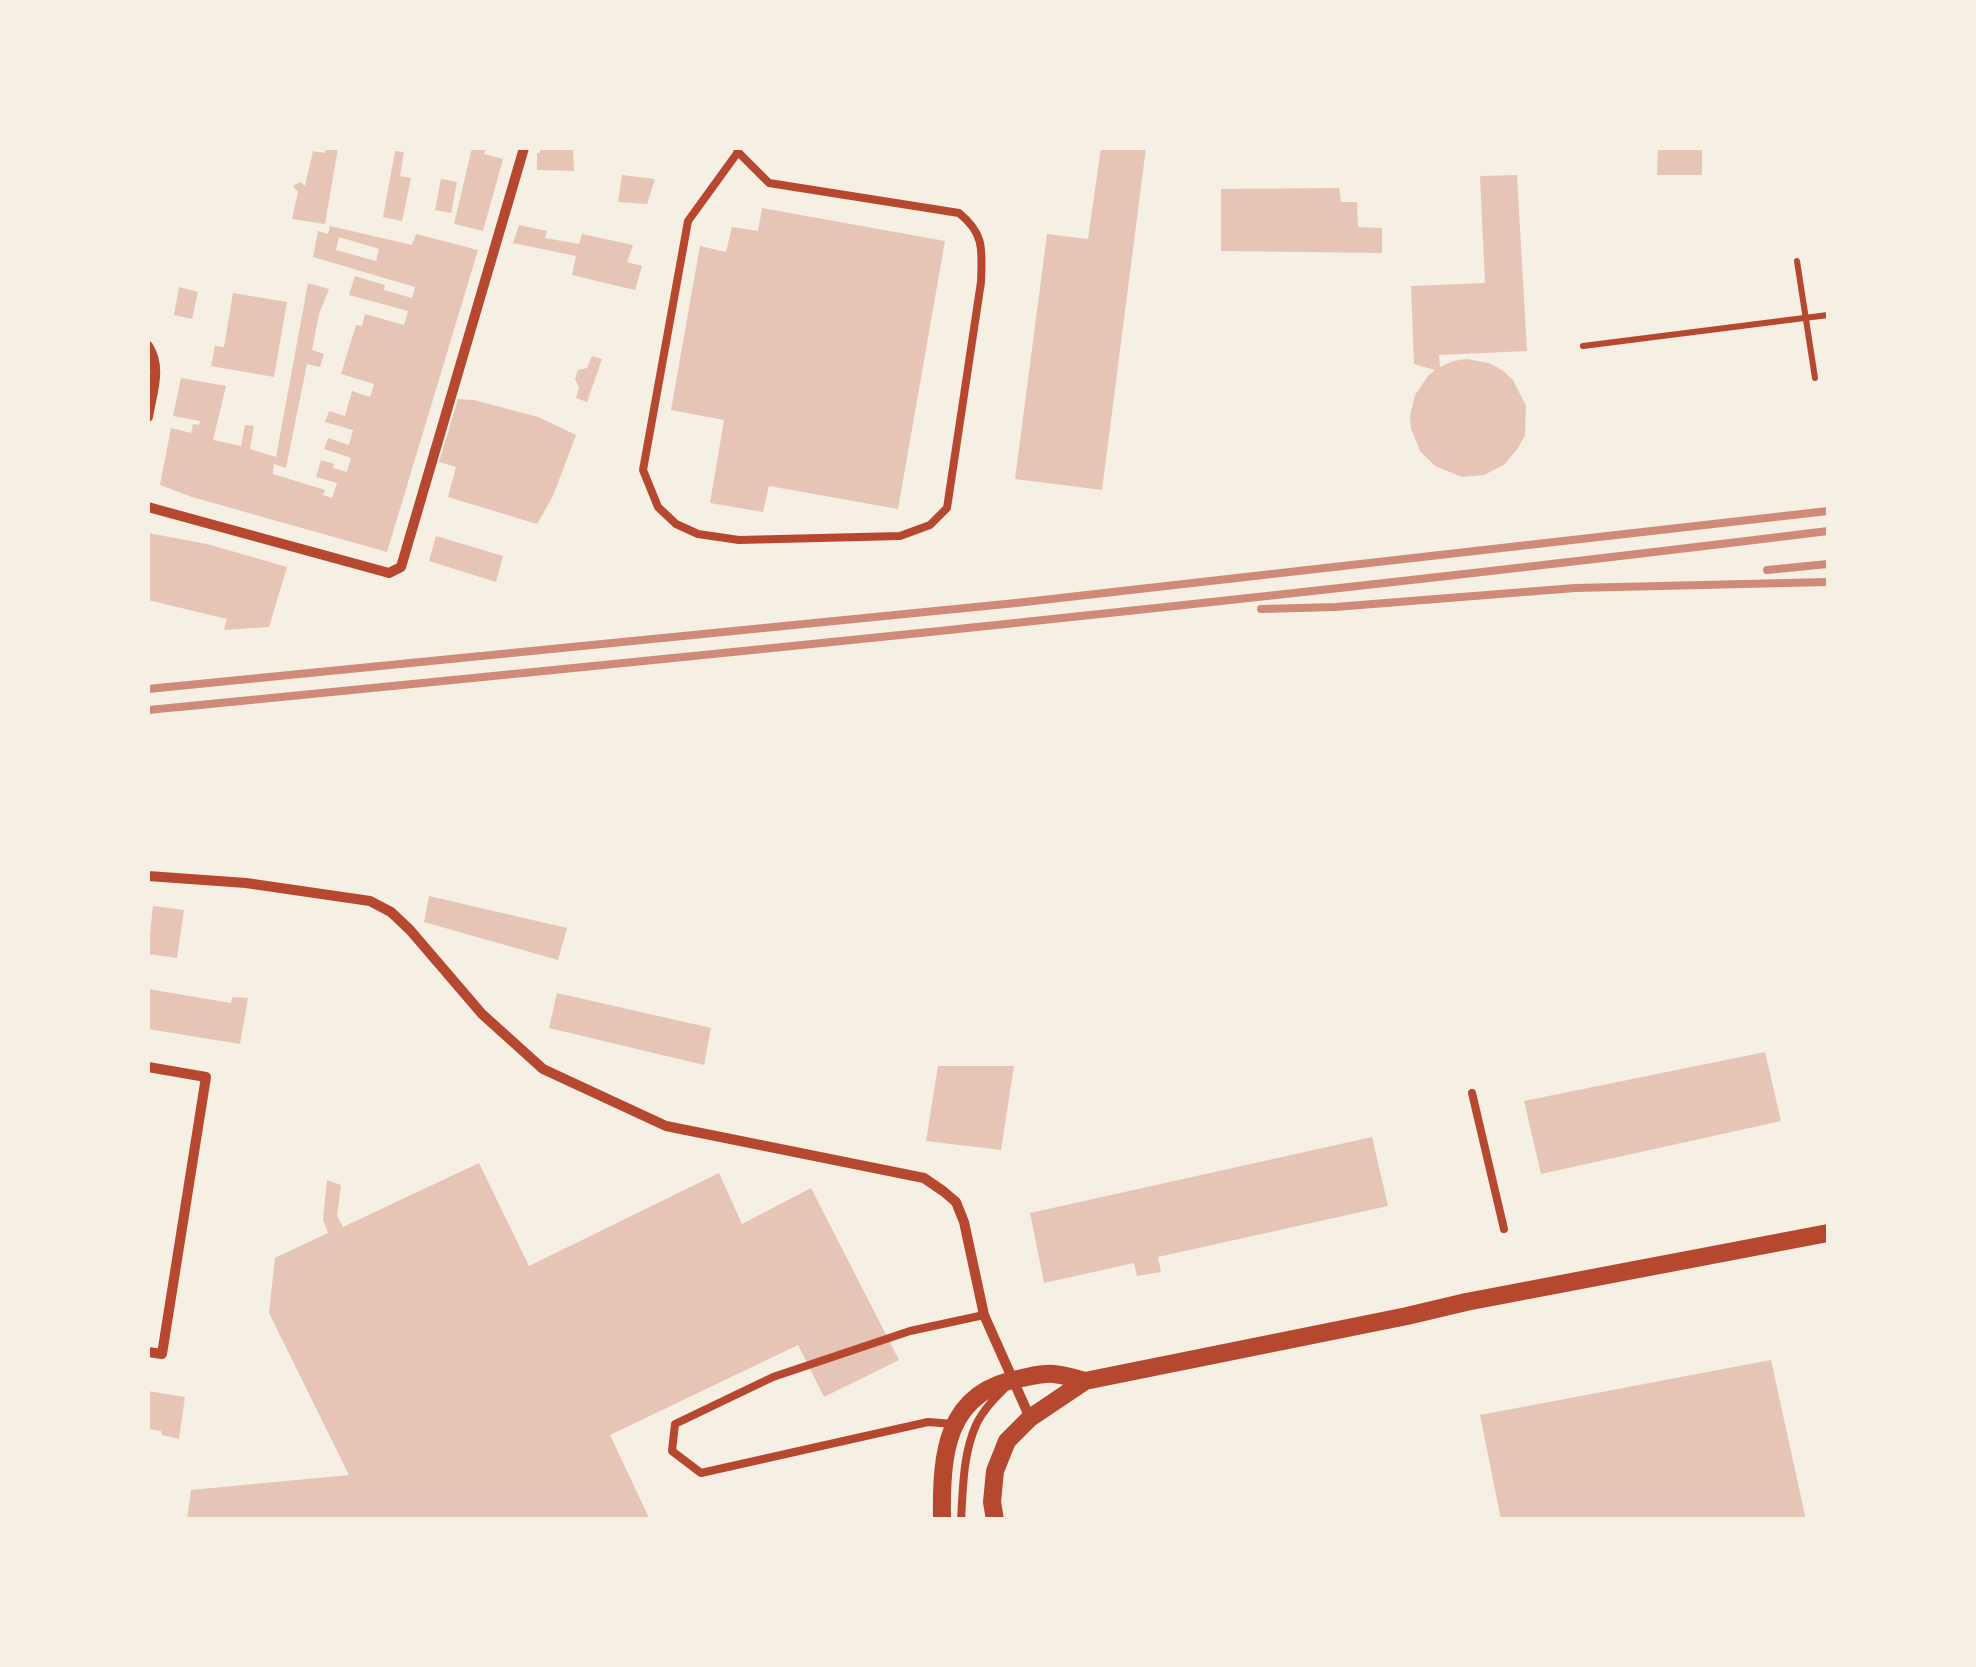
<!DOCTYPE html>
<style>
body{margin:0}
#map{position:relative;width:1976px;height:1667px;overflow:hidden;background:#f6efe4;font-family:Figtree,sans-serif}
canvas{display:block}
.frame{position:absolute;inset:0;border:150px solid #f6efe4;pointer-events:none}
</style>
<div id="map">
<canvas width="1976" height="1667"></canvas>
<div class="frame"></div>
</div>
<script>
const context = document.querySelector('canvas').getContext('2d');
context.lineJoin = 'round';
function paint(path, color) {
  context.fillStyle = color;
  context.fill(path, 'evenodd');
}
function trace(path, color, width, dash) {
  context.strokeStyle = color;
  context.lineWidth = width;
  context.lineCap = dash ? 'butt' : 'round';
  context.setLineDash(dash || []);
  context.stroke(path);
}
paint(new Path2D(`
 M326 148H338L325 224 292 219 298 192 293 186 301 182 305 186 313 151 325 153Z
 M472 148H486L484 154 503 159 483 231 454 224Z
 M540 148H573L574 171 537 170V153H540Z
 M1101 148H1146L1102 490 1015 479 1047 234 1088 239Z
 M1658 148H1702V175H1657Z
 M395 151 404 152 400 176 411 178 402 221 383 217Z
 M622 175 655 179 647 204 618 202Z
 M1517 175 1527 351 1439 355 1440 367 1453 361 1467 359 1489 363 1502 370 1513 380 1526 406 1525 435 1518 448 1504 465 1484 475 1462 477 1435 466 1420 451 1411 428 1410 416 1415 395 1428 376 1435 370 1414 364 1411 286 1485 283 1480 176Z
 M441 179 457 182 451 213 435 210Z
 M1339 188 1341 202H1357L1358 227 1382 228V253L1221 251V189Z
 M762 208 945 241 898 509 769 486 763 512 710 503 724 420 671 410 700 246 726 252 732 227 758 231Z
 M519 225 547 231 545 238 579 244 582 234 633 245 627 262 642 266 635 290 572 275 576 256 513 243Z
 M330 226 412 245 416 234 478 250 387 552 192 497 160 485 171 428 191 433 193 424 199 425 200 421 173 416 181 378 226 386 213 440 241 446 245 425 254 426 250 449 276 457 308 283 329 289 319 314 312 350 324 354 320 367 307 364 286 468 274 464 273 474 325 490 323 495 332 498 337 483 316 477 321 460 334 464 333 468 347 472 351 458 324 449 328 438 349 445 353 430 325 422 329 411 345 416 352 391 370 397 374 384 341 374 356 325 362 326 365 314 404 325 408 311 349 295 355 276 385 285 384 290 412 298 415 287 313 257 318 231 328 234ZM339 237 379 249 376 261 336 250Z
 M179 287 198 292 192 319 174 315Z
 M233 293 287 302 274 377 211 366 215 346 224 347Z
 M592 356 602 359 587 402 576 398 579 388 575 379 578 370 587 368Z
 M458 399 474 400 538 417 576 435 553 496 537 524 448 497 456 467 439 462Z
 M148 533 207 544 287 567 269 627 224 630 227 619 148 600Z
 M436 536 503 556 496 582 429 561Z
 M429 896 567 928 558 960 424 922Z
 M153 906 184 910 177 958 148 954Z
 M148 989 231 1003 232 997 248 998 240 1044 148 1029Z
 M557 993 711 1028 704 1065 549 1028Z
 M1765 1052 1781 1121 1541 1174 1524 1101Z
 M938 1066H1014L1001 1150 926 1141Z
 M1372 1137 1388 1206 1158 1257 1161 1272 1137 1276 1134 1263 1044 1283 1030 1213Z
 M479 1163 529 1266 719 1173 742 1224 811 1188 899 1360 824 1397 798 1345 610 1435 650 1520H187L191 1490 349 1475 269 1313 275 1258 328 1233 323 1219 327 1180 341 1185 337 1216 343 1227Z
 M1771 1360 1806 1520H1501L1480 1415Z
 M148 1391 185 1397 179 1439 162 1435 161 1431 148 1429Z`), '#e6c5b7');
trace(new Path2D(`
 M1797 261 1815 378
 M1583 346 1828 315`), '#b5482f', 6);
trace(new Path2D(`
 M737 148 738 152 688 221 643 470 658 507 676 524 698 534 739 540 900 536 930 525 947 508 981 282C982 250 985 234 959 213L769 183 738 152
 M1472 1093 1504 1229
 M954 1424 928 1422 701 1473 672 1451 675 1424 773 1377 910 1331 984 1315
 M961 1520C963 1488 963 1454 976 1425 983 1410 995 1398 1006 1387`), '#b5482f', 8);
trace(new Path2D(`
 M148 346C162 368 152 392 148 417
 M148 507 389 573 401 567 524 148
 M148 876 246 883 370 901 391 912 410 930 482 1014 543 1069 666 1126 924 1178 943 1191 956 1202 964 1222 984 1315 1030 1418
 M148 1067 206 1077 162 1354 148 1352`), '#b5482f', 10);
trace(new Path2D(`
 M942 1520C941 1454 945 1391 1022 1378 1032 1376 1043 1373 1054 1374 1064 1375 1074 1378 1085 1381
 M995 1520 992 1502 995 1471 1007 1441 1030 1418 1085 1381 1407 1316 1466 1302 1828 1233`), '#b5482f', 18);
trace(new Path2D(`
 M1767 570 1828 564
 M1261 609 1335 607 1575 588 1828 582
 M148 689 1016 603 1828 511
 M148 710C708 655 1269 600 1828 531`), '#cf8b77', 8);
</script>
